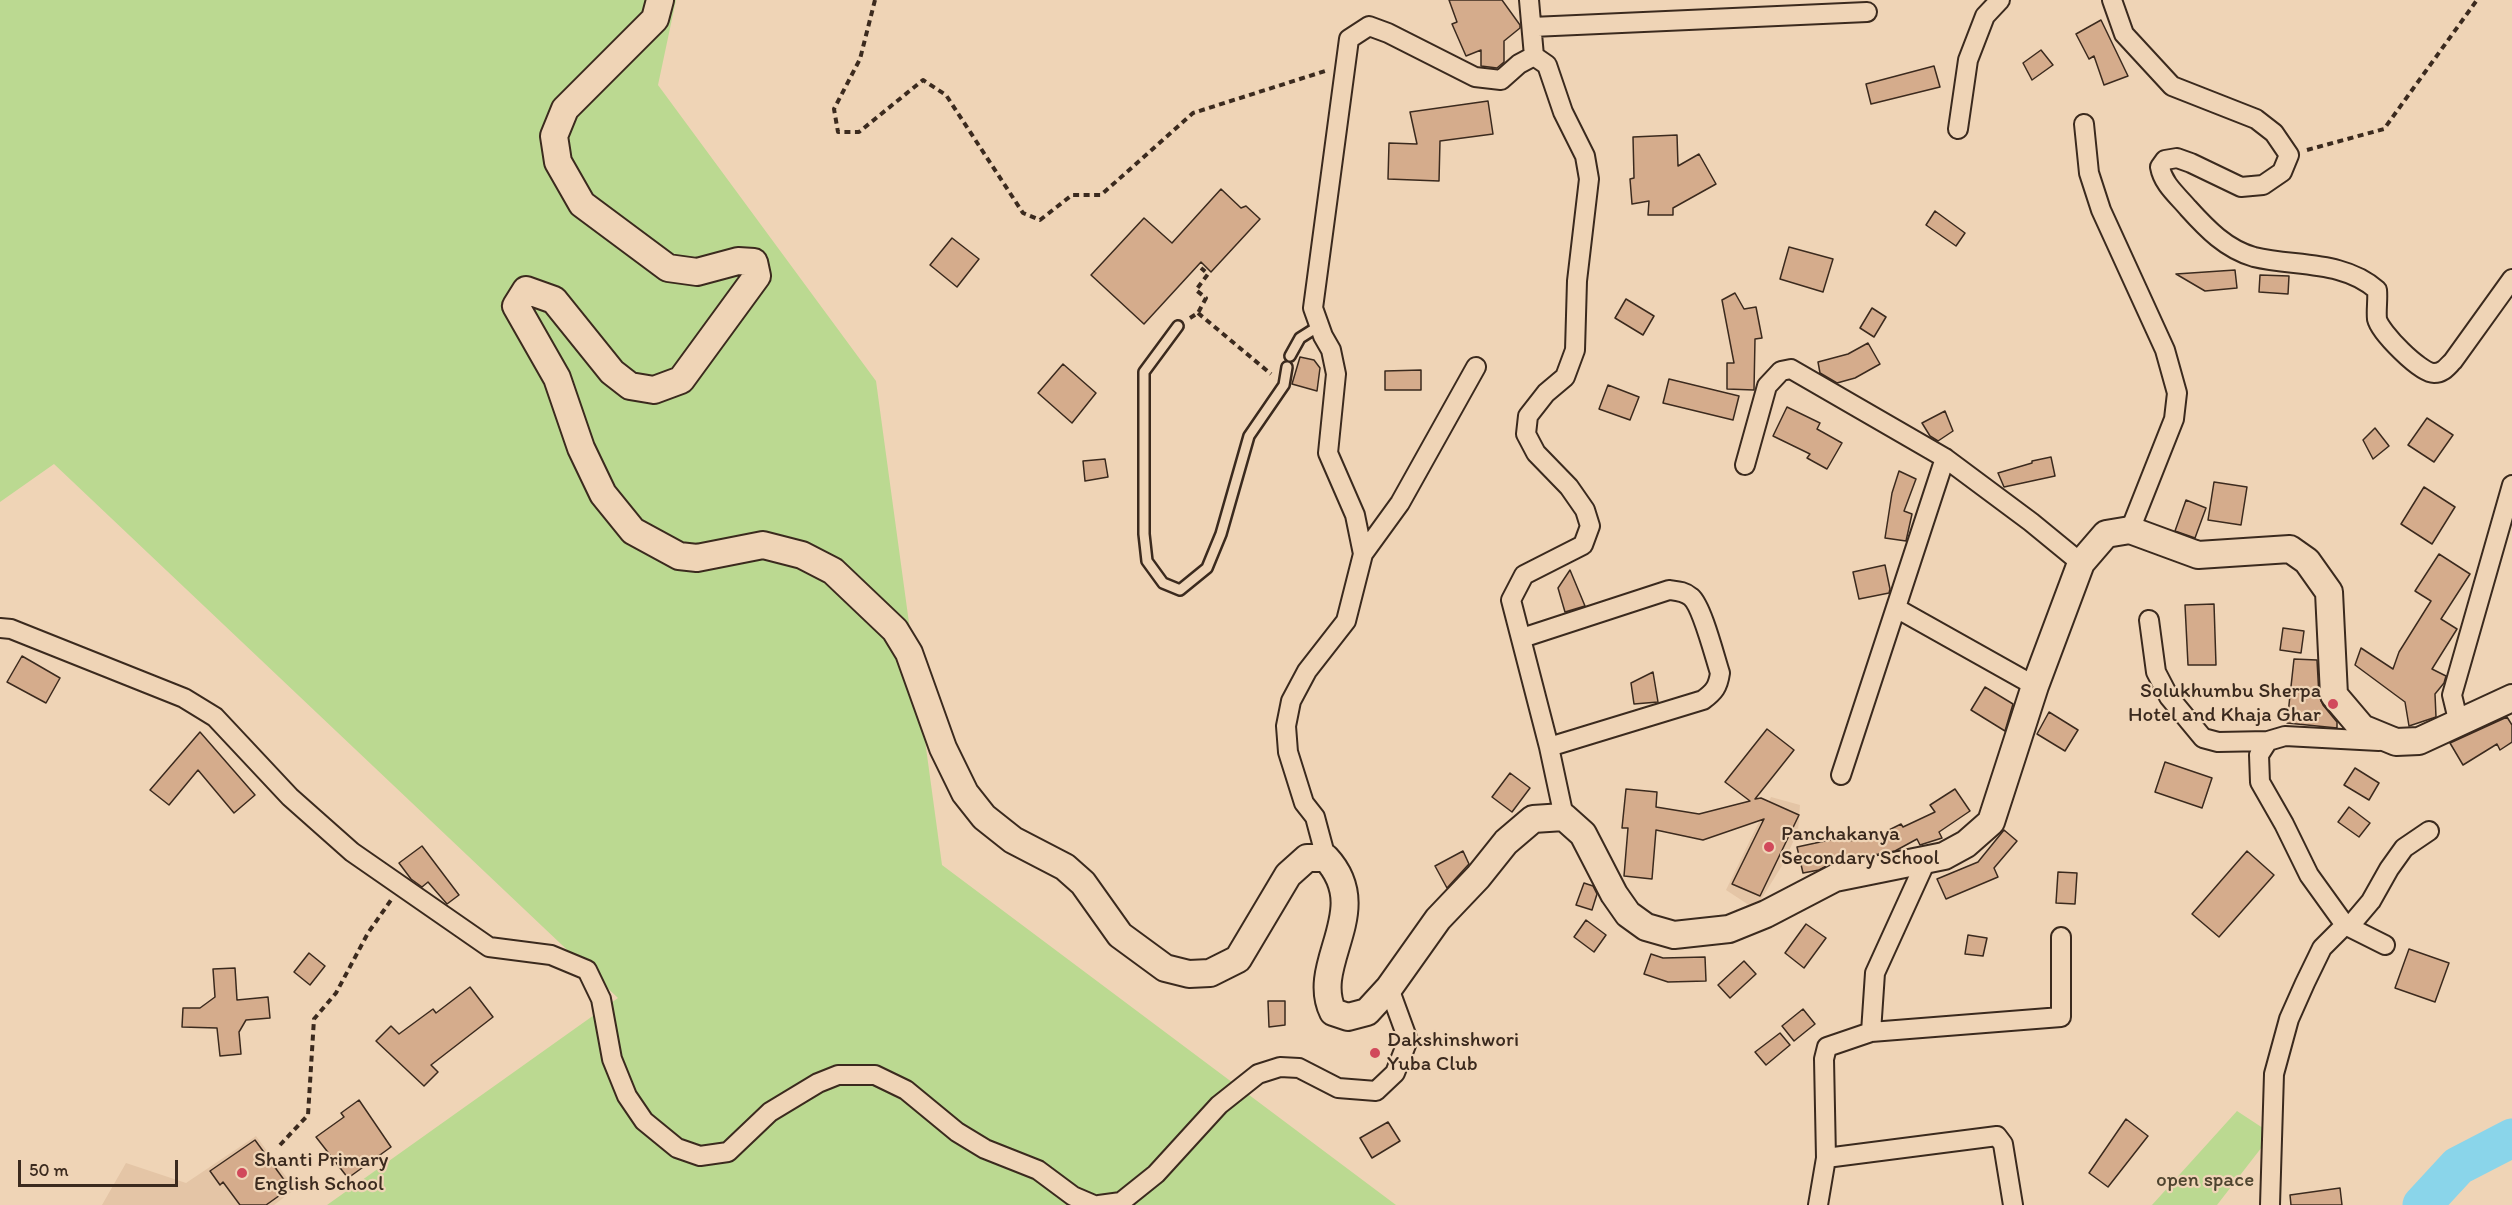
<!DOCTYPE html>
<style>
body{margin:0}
#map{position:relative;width:2512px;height:1205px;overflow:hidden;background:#efd4b6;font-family:Itim,sans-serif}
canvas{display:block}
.scale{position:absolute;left:18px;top:1160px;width:160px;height:27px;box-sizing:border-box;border:3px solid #3b2a1e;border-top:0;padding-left:8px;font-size:18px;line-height:21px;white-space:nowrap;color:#3b2a1e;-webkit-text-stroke:4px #efd4b6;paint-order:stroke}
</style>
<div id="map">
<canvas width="2512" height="1205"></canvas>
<div class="scale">50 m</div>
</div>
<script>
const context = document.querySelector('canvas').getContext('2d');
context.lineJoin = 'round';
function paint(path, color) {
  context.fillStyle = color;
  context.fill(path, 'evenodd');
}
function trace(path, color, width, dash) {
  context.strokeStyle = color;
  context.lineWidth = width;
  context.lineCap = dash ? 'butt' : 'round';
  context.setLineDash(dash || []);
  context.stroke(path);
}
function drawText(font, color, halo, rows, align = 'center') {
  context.font = font + ' Itim,sans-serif';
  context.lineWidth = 4.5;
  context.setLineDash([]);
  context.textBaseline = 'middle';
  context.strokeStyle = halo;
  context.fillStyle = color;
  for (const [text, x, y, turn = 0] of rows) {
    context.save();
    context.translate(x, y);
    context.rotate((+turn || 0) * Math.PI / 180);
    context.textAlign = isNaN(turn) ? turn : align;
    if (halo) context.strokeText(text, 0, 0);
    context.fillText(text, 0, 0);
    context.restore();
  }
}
paint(new Path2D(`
 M1771 797 1800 805 1798 831 1783 864 1755 909 1726 890Z
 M256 1136 295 1189 274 1205H102L126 1163 186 1183Z`), '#e4c5a6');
paint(new Path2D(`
 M0 0H676L658 85 876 381 942 865 1396 1205H327L618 998 54 464 0 502Z
 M2237 1111 2272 1134 2217 1205H2152Z`), '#bbd991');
trace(new Path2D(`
 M2422 1205 2458 1166 2512 1138`), '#8ad5ea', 39);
const building = new Path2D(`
 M1449 0H1502L1520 25V28L1504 41V62L1497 68 1481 66V50L1466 56 1452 24 1457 22Z
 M2101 20 2128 76 2104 85 2094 56 2089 59 2076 34Z
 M2041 50 2053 65 2032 80 2023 63Z
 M1934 66 1940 87 1871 104 1866 84Z
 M1488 101 1493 134 1440 141 1439 181 1388 179 1389 143 1417 144 1410 112Z
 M1677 135 1678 166 1699 154 1716 184 1673 208V215H1648L1649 201 1632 204 1630 179 1634 178 1633 137Z
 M1221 189 1241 208 1246 206 1260 219 1211 272 1201 262 1144 324 1091 275 1144 218 1172 243Z
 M1935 211 1965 233 1956 246 1926 225Z
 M952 238 979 259 957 287 930 265Z
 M1789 247 1833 259 1823 292 1780 279Z
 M2235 270 2237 288 2205 291 2176 274Z
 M2260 275 2289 276 2288 294 2259 292Z
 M1735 293 1744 309 1756 307 1762 338 1755 339 1754 390 1727 389V363H1734L1722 300Z
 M1626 299 1654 316 1643 335 1615 318Z
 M1872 308 1886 317 1874 337 1860 328Z
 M1868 343 1880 364 1855 378 1837 383 1820 373 1818 362 1848 354Z
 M1300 357 1314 360 1320 368 1317 391 1292 384Z
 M1063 364 1096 393 1072 423 1038 393Z
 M1421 370V390H1385V371Z
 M1669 379 1739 396 1733 420 1663 403Z
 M1608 385 1639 397 1630 420 1599 409Z
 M1787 407 1820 423 1817 429 1842 443 1827 469 1807 458 1810 454 1773 436Z
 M1945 411 1953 431 1938 441 1930 436 1922 423Z
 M2427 418 2453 435 2434 462 2408 445Z
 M2375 428 2389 446 2373 459 2363 440Z
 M2051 457 2055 476 2004 487 1998 473 2032 463V461Z
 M1105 459 1108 477 1085 481 1083 461Z
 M1899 471 1916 479 1904 511 1912 514 1906 541 1885 538 1892 493Z
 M2214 482 2247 487 2241 525 2208 520Z
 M2424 487 2455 507 2432 544 2401 524Z
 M2186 500 2206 508 2195 538 2175 531Z
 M2439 554 2470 574 2441 619 2457 629 2432 669 2446 676 2444 683 2435 694 2436 717 2409 726 2405 702 2355 665 2361 648 2393 669 2399 652 2431 601 2415 591Z
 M1885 565 1890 589 1889 593 1859 599 1853 572Z
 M1570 570 1585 606 1565 612 1558 588Z
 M2214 604 2216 665H2188L2185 605Z
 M2283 628 2304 631 2301 653 2280 650Z
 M22 656 60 678 46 703 7 682Z
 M2294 659 2317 660 2319 696 2323 705 2337 722V728L2287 723Z
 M1653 672 1658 702 1634 704 1631 683Z
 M1985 687 2013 704 2005 731 1971 710Z
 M2049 712 2078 730 2065 751 2037 734Z
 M2507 717 2512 725V742L2500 750 2497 744 2463 765 2450 743Z
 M1767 729 1794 750 1755 799 1761 798 1799 815 1760 896 1732 884 1764 819 1703 840 1656 830 1652 879 1624 876 1628 828H1622L1626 789 1657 792 1656 807 1699 814 1750 801 1725 782Z
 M200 732 255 795 234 813 198 770 169 805 150 790Z
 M2165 762 2212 778 2202 808 2155 792Z
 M2355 768 2379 783 2369 800 2344 785Z
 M1510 773 1530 788 1512 812 1492 797Z
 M1955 789 1970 811 1939 832 1942 838 1920 845 1917 839 1895 851 1832 863 1819 870 1803 873 1797 847 1848 836 1849 841 1879 835 1901 824 1903 827 1935 812 1930 805Z
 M2349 807 2370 823 2359 837 2338 822Z
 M2004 830 2017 841 1994 868 1998 877 1946 899 1937 879 1978 862Z
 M422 846 459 895 447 904 428 882 422 887 411 879 399 863Z
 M1463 851 1469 864 1447 888 1435 866Z
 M2247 851 2274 875 2219 937 2192 914Z
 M2058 872 2077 873 2075 904 2056 903Z
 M1584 883 1593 886 1597 894 1592 910 1576 905Z
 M1586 920 1606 935 1594 952 1574 937Z
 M1806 924 1826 938 1804 968 1785 953Z
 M1968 935 1987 938 1983 956 1965 954Z
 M2409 949 2449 963 2435 1002 2395 988Z
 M309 953 325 966 310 985 294 972Z
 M1651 954 1663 958 1705 957 1706 981 1668 982 1644 974Z
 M1744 961 1756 974 1730 998 1718 985Z
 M235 968 237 1000 268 997 270 1018 246 1020 239 1032 241 1054 220 1056 217 1028 182 1027 183 1008H200L215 997 213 969Z
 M470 987 493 1017 431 1065 438 1072 424 1086 376 1041 391 1026 399 1034 433 1009 436 1013Z
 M1268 1001H1285V1025L1269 1027Z
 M1803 1009 1815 1024 1794 1041 1782 1026Z
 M1780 1033 1790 1045 1766 1065 1755 1052Z
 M359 1100 391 1147 348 1178 316 1137 344 1117 341 1113Z
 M2126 1119 2148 1136 2108 1187 2089 1173Z
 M1388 1122 1400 1141 1372 1158 1360 1138Z
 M255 1140 290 1188 266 1205H240L223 1182 220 1185 210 1171Z
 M2340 1188 2342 1205H2291L2290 1195Z`);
paint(building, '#d5ac8c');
trace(building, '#3b2a1e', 1.5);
const lane = new Path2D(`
 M1178 326 1144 372V534L1147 561 1163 583 1180 590 1207 568 1221 534 1249 436 1284 385 1287 367
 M1290 356 1300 338 1319 326`);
const street = new Path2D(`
 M1529 0 1534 56
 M2112 0 2124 34 2172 86 2256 119 2274 133 2289 155 2282 172 2263 185 2241 187 2191 163 2177 158 2165 160 2160 167C2163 184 2177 195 2188 208 2207 229 2226 249 2254 257 2296 267 2343 260 2377 290 2378 299 2376 310 2377 319 2380 332 2420 373 2434 373 2443 373 2447 367 2453 361L2512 279
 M1532 27 1867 12
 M2084 124 2089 173 2101 210 2165 350 2177 393 2174 419 2130 530
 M1958 129 1968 60 1985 16 2000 0
 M1745 465 1767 386 1781 371 1791 369 1945 458 2031 522 2081 563
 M1363 554 1400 503 1476 367
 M1896 608 2035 686
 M2149 620 2156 672 2169 697 2203 738 2218 742 2268 741
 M0 628 11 629 184 698 215 717 290 797 352 852 489 947 551 955 587 970 601 999 612 1059 627 1096 644 1121 677 1148 700 1156 728 1152 770 1112 818 1083 838 1075H875L906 1090 957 1132 985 1149 1038 1170 1073 1196 1094 1205
 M1522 638 1669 590C1677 591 1684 591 1691 597 1702 606 1715 658 1720 673 1718 687 1714 692 1703 700L1549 747
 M2459 724 2452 695 2512 485
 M2379 741 2285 736 2268 741 2259 755 2260 782 2284 824 2309 875 2345 925 2385 945
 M1841 775 1945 458
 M1326 858 1315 817 1304 803 1288 752 1286 726 1291 701 1307 671 1346 621 1363 554 1355 515 1328 453 1336 374 1331 350 1323 336 1313 308 1349 39 1369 26 1388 33 1475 77 1501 80 1519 64 1534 56 1547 65 1563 112 1585 156 1589 179 1577 281 1575 350 1565 377 1546 393 1528 416 1526 434 1536 453 1569 487 1585 510 1590 526 1583 545 1524 575 1511 600 1549 747 1564 817
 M2349 927 2371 901 2389 869 2404 848 2429 831
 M1871 1032 2061 1017V937
 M1826 1158 1997 1136 2003 1144 2013 1205
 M1099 1205 1121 1202 1156 1174 1219 1105 1258 1074 1280 1067 1299 1068 1338 1088 1376 1091 1395 1073 1408 1040 1389 988
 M1818 1205 1826 1158 1824 1059 1827 1047 1871 1032 1875 973 1926 861
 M2270 1205 2274 1074 2289 1019 2305 983 2322 948 2345 925`);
const secondary = new Path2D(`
 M660 0 655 19 565 109 554 136 558 162 582 204 668 268 697 272 738 261 754 262 757 276 681 380 654 390 630 386 612 372 554 300 526 290 516 306 557 378 581 448 603 494 633 531 679 556 697 558 763 545 802 555 833 571 895 630 909 653 943 748 965 793 984 817 1013 840 1065 867 1083 883 1120 935 1165 968 1189 974 1210 973 1238 959 1288 875 1307 858H1326C1375 911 1309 963 1333 1012L1348 1017 1367 1012 1389 988 1438 919 1478 877 1506 842 1533 819 1564 817 1583 834 1614 894 1628 914 1646 927 1674 935 1729 929 1766 914 1835 878 1944 856 1966 844 1991 822 2035 686 2081 563 2106 534 2130 530 2198 555 2290 549 2307 561 2329 592 2334 695 2362 728 2396 742 2419 741 2512 698`);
trace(lane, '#3b2a1e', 14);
trace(street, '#3b2a1e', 22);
trace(secondary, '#3b2a1e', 30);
trace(new Path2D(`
 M875 0 860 59 834 109 838 132H859L923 80 946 95 1023 213 1040 220 1072 195H1101L1193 113 1325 71
 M2307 150 2384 129 2477 0
 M1198 313 1271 374
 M1190 318 1198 313 1206 298 1196 290 1208 274 1201 268
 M280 1145 308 1115 314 1019 336 993 368 933 391 900`), '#3b2a1e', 4, [6, 4.5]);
trace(lane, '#efd4b6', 9);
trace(street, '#efd4b6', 18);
trace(secondary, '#efd4b6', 26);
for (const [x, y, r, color] of [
 [2333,704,6,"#d1495b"],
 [1769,847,6,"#d1495b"],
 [1375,1053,6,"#d1495b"],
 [242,1173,6,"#d1495b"]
]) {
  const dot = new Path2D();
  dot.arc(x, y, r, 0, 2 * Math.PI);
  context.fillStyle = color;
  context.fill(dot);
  trace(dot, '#efd4b6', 2);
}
drawText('21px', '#3b2a1e', '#efd4b6', [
 ["Solukhumbu Sherpa",2321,692,"right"],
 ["Hotel and Khaja Ghar",2321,716,"right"],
 ["Panchakanya",1781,835],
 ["Secondary School",1781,859],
 ["Dakshinshwori",1387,1041],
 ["Yuba Club",1387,1065],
 ["Shanti Primary",254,1161],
 ["English School",254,1185]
], 'left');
drawText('21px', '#4e442f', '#efd4b6', [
 ["open space",2205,1181]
]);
</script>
